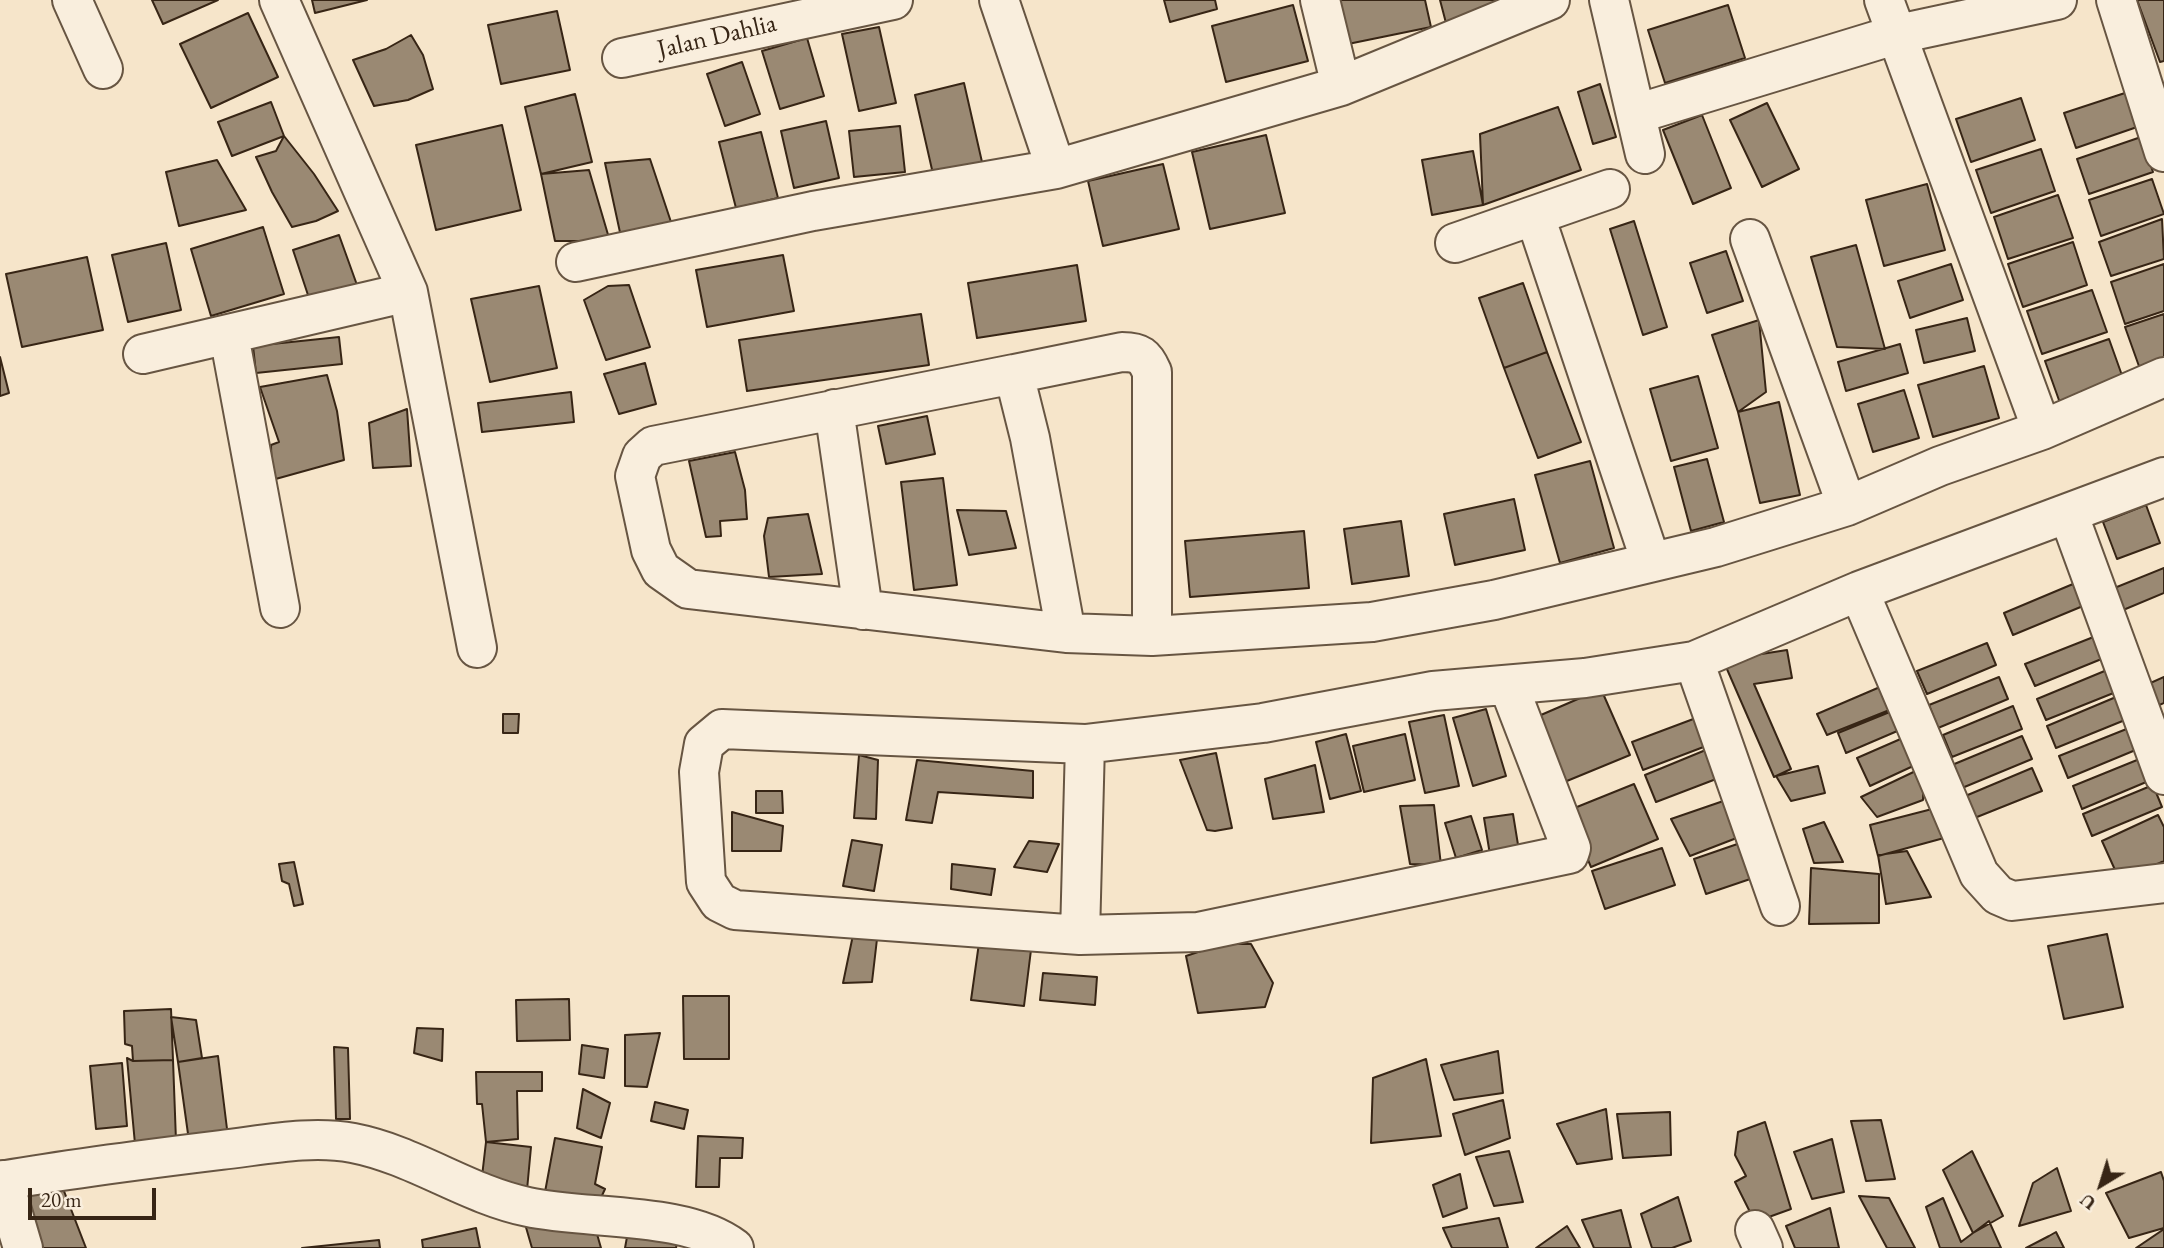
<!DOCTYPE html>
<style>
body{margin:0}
#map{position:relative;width:2164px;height:1248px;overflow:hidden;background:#f6e5ca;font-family:"EB Garamond",serif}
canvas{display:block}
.north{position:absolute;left:2066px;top:1150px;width:70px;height:70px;-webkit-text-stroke:5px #f9eedd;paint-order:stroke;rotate:218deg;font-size:19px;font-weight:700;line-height:28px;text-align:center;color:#372515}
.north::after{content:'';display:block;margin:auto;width:24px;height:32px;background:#372515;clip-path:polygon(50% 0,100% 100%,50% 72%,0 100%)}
.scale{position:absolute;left:28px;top:1188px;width:128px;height:32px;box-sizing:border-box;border:4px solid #372515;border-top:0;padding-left:9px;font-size:21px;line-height:24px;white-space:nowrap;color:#372515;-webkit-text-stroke:5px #f9eedd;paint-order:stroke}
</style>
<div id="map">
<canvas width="2164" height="1248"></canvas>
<div class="north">U</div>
<div class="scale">20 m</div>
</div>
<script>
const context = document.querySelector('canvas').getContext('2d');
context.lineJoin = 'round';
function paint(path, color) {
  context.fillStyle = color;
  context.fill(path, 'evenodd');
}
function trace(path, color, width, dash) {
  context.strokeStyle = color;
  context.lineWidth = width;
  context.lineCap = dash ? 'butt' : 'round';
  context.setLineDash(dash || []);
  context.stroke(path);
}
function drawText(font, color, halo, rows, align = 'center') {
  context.font = font + ' "EB Garamond",serif';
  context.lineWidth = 5;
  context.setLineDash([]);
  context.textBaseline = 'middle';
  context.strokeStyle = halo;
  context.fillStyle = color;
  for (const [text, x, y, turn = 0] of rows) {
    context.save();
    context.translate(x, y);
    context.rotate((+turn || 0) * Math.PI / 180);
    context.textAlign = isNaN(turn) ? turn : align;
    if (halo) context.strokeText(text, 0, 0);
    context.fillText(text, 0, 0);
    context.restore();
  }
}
const building = new Path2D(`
 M152 0H218L163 24Z
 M312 0H367L315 13Z
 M1164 0H1215L1217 9 1170 22Z
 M1338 0H1425L1431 27 1348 44Z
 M1440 0H1497L1500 9 1446 23Z
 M2137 0H2164V61L2160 62Z
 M1293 5 1308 61 1226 82 1212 26Z
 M1728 5 1745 58 1665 83 1648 30Z
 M557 11 570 70 501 84 488 25Z
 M248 13 278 77 211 108 180 44Z
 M879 27 896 103 859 111 842 34Z
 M411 35 423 55 433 89 408 100 374 106 353 60 386 49Z
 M807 38 824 96 780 109 762 51Z
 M742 62 760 114 725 126 707 74Z
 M964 83 982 162 933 174 915 95Z
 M1600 84 1616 137 1593 144 1578 92Z
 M2128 92 2140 126 2076 148 2064 113Z
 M575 94 592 162 541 174 525 107Z
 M2021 98 2035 140 1971 162 1956 119Z
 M271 102 284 136 232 156 218 122Z
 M1767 103 1799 169 1762 187 1730 120Z
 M1558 107 1581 170 1483 205 1480 134Z
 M1702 115 1731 188 1693 204 1663 130Z
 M826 121 839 178 794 188 781 131Z
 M502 125 521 210 436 230 416 145Z
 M900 126 905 172 854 177 849 131Z
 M761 132 778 198 736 208 719 142Z
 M1266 135 1285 213 1210 229 1192 152Z
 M284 136 314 174 338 211 316 221 292 227 272 192 256 157 276 151Z
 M2141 137 2153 172 2089 194 2077 159Z
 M2041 149 2055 191 1991 213 1976 170Z
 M1473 151 1483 205 1432 215 1422 160Z
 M650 159 672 225 621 237 605 163Z
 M217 160 246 210 179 226 166 172Z
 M1163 164 1179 229 1103 246 1088 181Z
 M589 170 609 238 597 241H555L541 174Z
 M2152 179 2164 214 2101 236 2089 200Z
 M1927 184 1945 250 1884 266 1866 200Z
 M2058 195 2073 238 2008 259 1994 217Z
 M2162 219 2164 259 2111 276 2099 242Z
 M1634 221 1667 327 1643 335 1610 229Z
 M263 227 284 294 211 316 191 249Z
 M339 235 357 285 310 301 293 250Z
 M2073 242 2087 285 2023 307 2008 264Z
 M166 243 181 310 128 322 112 255Z
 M1856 245 1885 349 1837 347 1811 257Z
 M1726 251 1743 301 1707 313 1690 263Z
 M783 255 794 311 707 327 696 270Z
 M87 257 103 330 22 347 6 274Z
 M1951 264 1963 300 1910 318 1898 281Z
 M2164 264V311L2125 324 2111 282Z
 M1077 265 1086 321 977 338 968 283Z
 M1523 283 1547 352 1504 368 1479 298Z
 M629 285 650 347 606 360 584 300 608 286Z
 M539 286 557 368 490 382 471 299Z
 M2092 290 2107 332 2042 354 2027 311Z
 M921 314 929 365 747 391 739 340Z
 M2164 314V361L2140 369 2125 327Z
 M1967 318 1975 351 1924 363 1916 330Z
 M1759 320 1766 392 1738 412 1712 335Z
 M339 337 342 364 256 373 253 346Z
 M2109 339 2124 381 2060 403 2045 361Z
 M1900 344 1908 373 1846 391 1838 362Z
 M1547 352 1581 442 1538 458 1504 368Z
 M0 357 9 393 0 396Z
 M645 363 656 404 619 414 604 374Z
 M1984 366 1999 418 1933 437 1918 385Z
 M327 375 337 411 344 460 272 480 271 445 279 442 260 387Z
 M1698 376 1718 448 1671 461 1650 389Z
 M1904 390 1919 438 1873 452 1858 404Z
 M571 392 574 422 482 432 478 403Z
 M1779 402 1800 495 1760 503 1738 412Z
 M407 409 411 466 373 468 369 423Z
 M927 416 935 454 886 464 878 426Z
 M735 452 745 490 747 519 720 521 721 536 706 537 689 461Z
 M1707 459 1724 522 1691 531 1674 467Z
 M1590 461 1614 548 1560 563 1535 475Z
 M943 478 957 585 914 590 901 482Z
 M1514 499 1525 550 1455 565 1444 514Z
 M2146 505 2160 543 2117 559 2103 522Z
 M957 510 1006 511 1016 548 969 555Z
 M808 514 822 574 769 577 764 536 768 518Z
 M1401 521 1409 576 1352 584 1344 529Z
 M1304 531 1309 588 1190 597 1185 541Z
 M2164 568V593L2116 613 2107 591Z
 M2073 584 2083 606 2013 635 2004 613Z
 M2096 636 2104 658 2035 686 2025 664Z
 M1987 643 1996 665 1927 694 1917 671Z
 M1787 650 1792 678 1754 684 1791 769 1774 777 1723 660Z
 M2107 670 2116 692 2046 720 2037 699Z
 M1999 677 2008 699 1938 728 1929 705Z
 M2164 677V703L2155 707 2146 685Z
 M1887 684 1897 707 1827 735 1817 714Z
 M1601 689 1630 755 1562 783 1534 718Z
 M2116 697 2125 720 2056 748 2047 726Z
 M2013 706 2022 729 1952 757 1943 735Z
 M1902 707 1909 726 1846 753 1838 733Z
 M1486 709 1506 776 1473 786 1453 718Z
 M503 714H519L518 733H503Z
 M1444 715 1459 786 1425 793 1409 722Z
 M1704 715 1714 743 1643 770 1632 742Z
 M2129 728 2138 749 2068 778 2059 756Z
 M1346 734 1361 791 1330 799 1316 742Z
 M1405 734 1415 780 1364 792 1353 746Z
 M1912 734 1924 761 1870 786 1857 758Z
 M2022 736 2032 759 1962 788 1952 765Z
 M1713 747 1724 776 1656 802 1645 775Z
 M1216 753 1232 828 1215 831 1207 830 1180 760Z
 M859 755 878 760 876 819 854 818Z
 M2142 758 2151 780 2082 809 2073 786Z
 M917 760 1033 771V798L938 792 932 823 906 820Z
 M1315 765 1324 812 1273 819 1265 779Z
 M1818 766 1825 793 1791 801 1776 776Z
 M1924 767 1923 800 1877 817 1861 797Z
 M2032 768 2042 791 1972 819 1963 797Z
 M1634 784 1658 839 1591 867 1567 811Z
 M2153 785 2162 807 2092 836 2083 814Z
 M756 791H782L783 813H756Z
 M1735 797 1747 834 1690 856 1671 819Z
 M1434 805 1441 865 1410 864 1400 806Z
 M1936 808 1944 838 1878 856 1870 825Z
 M732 812 783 826 781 851H732Z
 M1513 814 1520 857 1491 861 1484 818Z
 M2158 815 2164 827V861L2120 881 2102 841Z
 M1471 816 1482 850 1456 858 1445 823Z
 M1824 822 1843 862 1814 863 1803 829Z
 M852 840 882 845 874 891 843 886Z
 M1749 840 1762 875 1706 894 1694 859Z
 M1029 841 1059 844 1047 872 1014 867Z
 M1662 848 1675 885 1605 909 1592 871Z
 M1907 851 1931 897 1886 904 1878 855Z
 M294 862 303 904 294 906 289 884 282 881 279 864Z
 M952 864 995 869 991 895 951 889Z
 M1811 868 1879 874V923L1809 924Z
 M2107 934 2123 1007 2064 1019 2048 946Z
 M853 935 877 939 872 982 843 983Z
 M979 943 1031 950 1024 1006 971 1000Z
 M1222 944H1251L1273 983 1265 1007 1198 1013 1186 956Z
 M1043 973 1097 977 1095 1005 1040 1000Z
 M683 996H729V1059H684Z
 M569 999 570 1040 517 1041 516 1000Z
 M171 1009 173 1060 133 1061 132 1046 125 1044 124 1011Z
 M171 1017 196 1020 202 1058 178 1062Z
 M417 1028 443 1029 442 1061 414 1053Z
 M660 1033 647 1087 625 1086V1035Z
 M582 1045 608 1049 604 1078 579 1074Z
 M334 1047 348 1048 350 1119H336Z
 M1498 1051 1503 1093 1454 1100 1441 1065Z
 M218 1056 228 1137 189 1141 178 1062Z
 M127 1058 133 1061 173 1060 176 1141 135 1144Z
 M1426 1059 1441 1136 1371 1143 1373 1078Z
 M122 1063 127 1126 96 1129 90 1066Z
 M476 1072H542V1091H517L518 1139 486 1142 482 1104H477Z
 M583 1089 610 1103 601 1138 577 1128Z
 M1503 1100 1510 1138 1465 1155 1453 1114Z
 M655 1102 688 1110 684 1129 651 1121Z
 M1606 1109 1612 1159 1577 1164 1557 1124Z
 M1670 1112 1671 1155 1623 1158 1617 1114Z
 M1881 1120 1895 1179 1866 1181 1851 1121Z
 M1765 1122 1791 1209 1755 1222 1735 1182 1746 1176 1735 1155 1738 1132Z
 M698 1136 743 1138 742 1158H720L719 1187H696Z
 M555 1138 602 1147 595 1184 605 1189 599 1202 545 1192Z
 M1832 1139 1844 1192 1812 1199 1794 1152Z
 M486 1142 531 1147 527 1190 481 1185Z
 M1509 1151 1523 1202 1494 1206 1476 1157Z
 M1972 1151 2003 1216 1973 1233 1943 1170Z
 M2057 1168 2071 1211 2019 1226 2033 1183Z
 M2161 1172 2164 1181V1228L2129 1238 2106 1193Z
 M57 1173 86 1248H43L25 1199Z
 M1460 1174 1467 1208 1443 1217 1433 1185Z
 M1859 1196 1889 1198 1915 1248H1887Z
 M1678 1197 1691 1241 1672 1248H1652L1641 1214Z
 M1943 1198 1961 1242 1989 1221 2001 1248H1940L1926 1207Z
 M1830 1208 1839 1248H1795L1786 1226Z
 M1621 1210 1631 1248H1594L1582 1220Z
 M523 1217 595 1227 601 1248H532Z
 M1499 1218 1508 1248H1452L1443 1228Z
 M629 1226 679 1234 676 1248H625Z
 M1567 1226 1580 1248H1536Z
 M476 1228 480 1248H423L422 1240Z
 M2164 1229V1248H2136Z
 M2056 1232 2064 1248H2026L2049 1236Z
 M379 1240 380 1248H302Z`);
paint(building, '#9a8973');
trace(building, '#372515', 2);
const minor = new Path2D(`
 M72 0 103 69
 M279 0 408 292 477 648
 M999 0 1056 169
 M1320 0 1341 86
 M1609 0 1645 154
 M1884 0 2042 430
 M2116 0 2164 152
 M622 58 893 0
 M1636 114 1898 34 2057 0
 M1535 216 1651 562
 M1750 239 1847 506
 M1455 243 1610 189
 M576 262 813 211 1056 169 1341 86 1550 0
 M229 335 280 608
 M143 354 408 292
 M1014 374 1122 352C1140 352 1145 356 1152 372V636
 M834 409 863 610
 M2068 513 2164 775
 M1859 591 1979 874 1998 895 2012 901 2164 883
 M1066 633 1030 438 1014 374 653 446 642 456 635 476 651 550 661 570 688 589 1066 633 1152 636 1372 622 1494 600 1716 547 1847 506 1940 466 2042 430 2164 377
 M1694 661 1780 906
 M1085 744 1080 935 1198 932 1569 854 1571 848 1509 687
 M1080 935 735 910 719 902 706 882 699 772 704 744 722 729 1085 744 1263 723 1433 691 1585 678 1694 661 1859 591 2164 477
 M3 1180 23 1248
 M0 1181C74 1168 147 1159 221 1150 265 1145 310 1135 353 1143 415 1155 466 1194 528 1207 587 1220 686 1211 734 1248
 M1755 1230 1763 1248`);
trace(minor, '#675542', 42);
trace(minor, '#f9eedd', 38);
drawText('26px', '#372515', '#f9eedd', [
 ["Jalan Dahlia",717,37,-13]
]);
</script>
